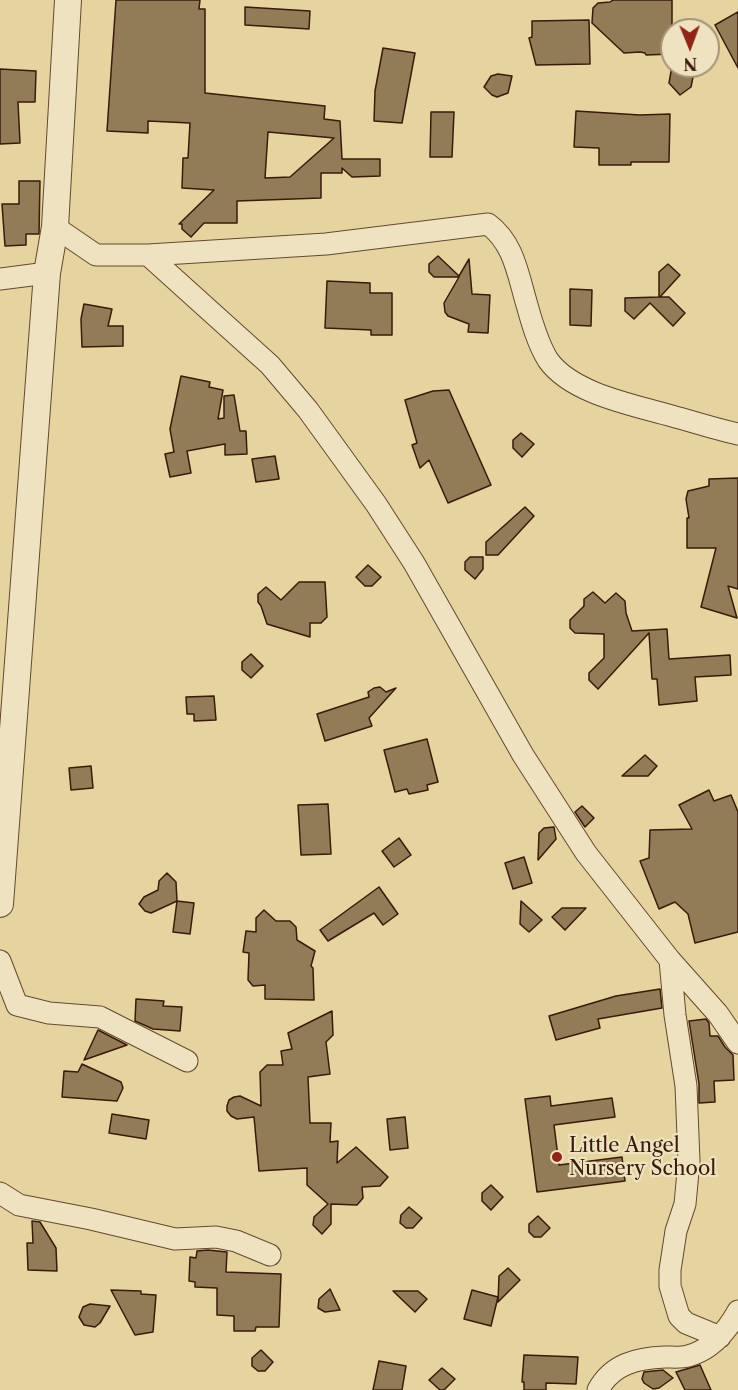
<!DOCTYPE html>
<style>
body{margin:0}
#map{position:relative;width:738px;height:1390px;overflow:hidden;background:#e5d3a0;font-family:"Libre Caslon Text",serif}
canvas{display:block}
.north{position:absolute;left:660px;top:18px;width:60px;height:60px;box-sizing:border-box;background:#eee2c1;border:2px solid #a69277;border-radius:50%;rotate:179deg;font-size:16px;font-weight:700;line-height:24px;text-align:center;color:#391b08}
.north::after{content:'';display:block;margin:auto;width:21px;height:27px;background:#8f2418;clip-path:polygon(50% 0,100% 100%,50% 72%,0 100%)}
</style>
<div id="map">
<canvas width="738" height="1390"></canvas>
<div class="north">N</div>
</div>
<script>
const context = document.querySelector('canvas').getContext('2d');
context.lineJoin = 'round';
function paint(path, color) {
  context.fillStyle = color;
  context.fill(path, 'evenodd');
}
function trace(path, color, width, dash) {
  context.strokeStyle = color;
  context.lineWidth = width;
  context.lineCap = dash ? 'butt' : 'round';
  context.setLineDash(dash || []);
  context.stroke(path);
}
function drawText(font, color, halo, rows, align = 'center') {
  context.font = font + ' "Libre Caslon Text",serif';
  context.lineWidth = 4.5;
  context.setLineDash([]);
  context.textBaseline = 'middle';
  context.strokeStyle = halo;
  context.fillStyle = color;
  for (const [text, x, y, turn = 0] of rows) {
    context.save();
    context.translate(x, y);
    context.rotate((+turn || 0) * Math.PI / 180);
    context.textAlign = isNaN(turn) ? turn : align;
    if (halo) context.strokeText(text, 0, 0);
    context.fillText(text, 0, 0);
    context.restore();
  }
}
const building = new Path2D(`
 M116 0H200L199 9H205V93L325 106 324 119 340 121 342 159H380V176L352 177 342 168V173H321V198L237 201V223H204L191 237 182 229V224H179L214 190 182 188 183 158H188L190 123 148 121V133L107 131ZM268 132 334 138 290 177 265 178Z
 M613 0H672V54L646 55 645 53 640 52 624 53 592 23 593 8 598 3 610 2Z
 M245 7 310 11 309 29 245 25Z
 M738 12V68L715 25Z
 M589 20 590 64 536 65 529 38 532 37V21Z
 M383 48 415 53 402 123 374 121 375 91Z
 M672 66 686 69 692 73 693 77 691 87 680 95 669 83Z
 M0 69 36 71 35 102H18L20 143 0 144Z
 M498 74 512 76 508 93 497 97 492 95 484 87 491 76Z
 M576 111 640 115 670 114 669 162H631V165H599V148L574 147Z
 M431 112H454L452 157H430Z
 M19 181H40L39 234H26V245L5 246 2 204H19Z
 M438 256 459 276 469 259 472 294 490 295 488 333 468 332 469 324 448 316 445 312 444 303 459 277H434L429 272V264Z
 M668 264 680 275 660 297H669L685 313 673 326 650 303 634 319 625 311V298L659 297V272Z
 M327 281 370 283V293H392V335H371V330L325 328Z
 M570 289 592 290 591 326 570 325Z
 M84 304 112 309 108 326H123V346L82 347 81 319Z
 M181 376 210 382 209 387 223 390 218 419 224 418V396L234 395 240 431H246L247 454 225 455V444L187 451 191 473 170 477 165 454 174 452 170 429Z
 M449 390 491 485 448 503 429 460 420 468 412 445 417 443 405 400 433 391Z
 M521 433 534 444 522 457 513 448V440Z
 M275 456 279 479 256 482 252 459Z
 M738 478V589L728 586 737 618 701 607 716 548H687V518H689L686 499 688 491 709 486V479Z
 M525 507 534 516 498 555H486V542Z
 M470 557H483V569L475 579 465 570V562Z
 M368 565 381 577 372 586H365L356 577Z
 M299 582H325L327 617 321 623H310V637L267 624 261 606 258 602V594L266 587 281 600Z
 M593 592 605 603 616 593 625 601 626 613 632 631 667 629 669 659 730 655 731 675 695 677 697 701 659 705 657 679H652L649 633 598 689 589 680V673L604 658V634L575 633 570 628V620L584 606V599Z
 M251 654 263 666 251 678 242 670V662Z
 M380 687 386 692 396 688 369 718 372 726 325 741 317 714 369 697 368 692 374 688Z
 M214 696 216 720 194 721V714H187L186 697Z
 M427 739 438 782 427 785 428 790 409 794 407 789 395 792 384 750Z
 M645 755 657 766 648 776H622Z
 M91 766 93 788 71 790 69 768Z
 M709 790 714 801 731 795 738 812V932L695 943 688 914 675 902 659 909 640 861 649 858 650 830 692 829 679 805Z
 M328 804 331 854 301 855 298 805Z
 M582 806 594 818 585 827 575 812Z
 M554 827 556 839 538 860 539 833 544 828Z
 M399 838 411 855 394 867 382 851Z
 M524 857 532 883 513 889 505 863Z
 M167 873 176 882 177 901 151 913 145 911 139 904 144 897 158 890 159 881Z
 M379 887 398 914 383 925 374 913 328 941 320 930Z
 M177 901 194 903 190 934 173 932Z
 M521 901 542 920 529 932 520 924Z
 M562 908H586L565 930 552 917Z
 M264 910 276 921H290L296 927 297 940 315 951 311 966 313 968 314 1000 265 999V985L253 986 248 980 249 953 243 952 246 931 256 932V918Z
 M660 989 662 1008 598 1019 600 1028 556 1040 549 1016 616 996Z
 M136 999 164 1001 163 1006 182 1007 180 1031 153 1029 135 1021Z
 M332 1011 333 1035 326 1042 330 1074 308 1077 310 1123H331L330 1142 338 1141 337 1163 356 1147 388 1177 380 1186 362 1187 363 1198 357 1205 331 1204V1224L322 1234 313 1225 314 1217 328 1204 307 1185V1168L259 1171 254 1117 237 1119 231 1116 227 1111V1106L229 1100 234 1097 240 1096 261 1106 260 1072 267 1065H283L281 1051 292 1049 288 1033Z
 M706 1019 709 1023 710 1036H718L725 1047 733 1055 734 1080 714 1081 715 1102 699 1103V1084L689 1021Z
 M98 1030 127 1045 84 1060Z
 M82 1064 121 1082 123 1088 117 1101 62 1097 64 1071 78 1072Z
 M550 1096 551 1106 612 1098 615 1117 554 1125 559 1165 622 1157 625 1181 537 1192 525 1099Z
 M112 1114 149 1120 146 1139 109 1133Z
 M405 1117 408 1148 390 1150 387 1119Z
 M491 1185 503 1197 491 1210 482 1201V1193Z
 M409 1207 422 1218 413 1228H406L400 1223 401 1215Z
 M538 1216 550 1228 541 1237H534L529 1232V1224Z
 M32 1221 40 1222 56 1248 57 1271 28 1270 27 1243H33Z
 M208 1250 227 1252 226 1272 281 1274 279 1327H256L255 1331H234V1316L217 1315V1288L195 1287V1282L189 1281 190 1257 196 1258 197 1251Z
 M508 1268 520 1280 498 1302 499 1276Z
 M330 1289 340 1310 325 1312 318 1308 319 1299Z
 M111 1290 141 1291V1294L156 1295 153 1332 135 1335Z
 M472 1290 498 1297 491 1326 464 1319Z
 M393 1291H418L427 1299 415 1312Z
 M90 1304 110 1306 100 1323 95 1327 84 1325 79 1317 83 1307Z
 M261 1350 273 1362 265 1371H258L252 1366V1358Z
 M524 1355 578 1357 576 1384 546 1383V1390H524V1382H522Z
 M379 1361 406 1366 402 1390H373Z
 M700 1365 711 1390H685L676 1372Z
 M442 1368 455 1379 444 1390H440L429 1380Z
 M663 1370 673 1378 659 1388 653 1389 644 1383 642 1379 644 1372Z`);
paint(building, '#927b57');
trace(building, '#391b08', 1.5);
const minor = new Path2D(`
 M55 227 96 255H148L326 244 488 224C514 243 518 275 527 305 532 323 538 344 548 360 572 394 634 405 672 416 694 422 716 429 738 434
 M148 255 270 365 308 410 376 504 414 563 523 755 586 853 670 960 718 1014 738 1043
 M0 279 47 273
 M670 960 675 1015 686 1086 689 1161 685 1204 676 1231 670 1270V1286L679 1316 686 1323 720 1337
 M0 961 17 1005 49 1013 100 1017 187 1061
 M0 1193 19 1205 91 1219 175 1239 216 1237 236 1241 270 1255
 M598 1390C612 1364 637 1358 665 1357 672 1357 681 1358 688 1356 711 1350 727 1331 738 1311`);
const tertiary = new Path2D(`
 M0 904 47 273 55 227 68 0`);
trace(minor, '#64492e', 23);
trace(tertiary, '#64492e', 28);
trace(minor, '#eee2c1', 21);
trace(tertiary, '#eee2c1', 26);
for (const [x, y, r, color] of [
 [557,1157,6,"#8f2418"]
]) {
  const dot = new Path2D();
  dot.arc(x, y, r, 0, 2 * Math.PI);
  context.fillStyle = color;
  context.fill(dot);
  trace(dot, '#eee2c1', 2);
}
drawText('20px', '#391b08', '#eee2c1', [
 ["Little Angel",569,1146],
 ["Nursery School",569,1169]
], 'left');
</script>
